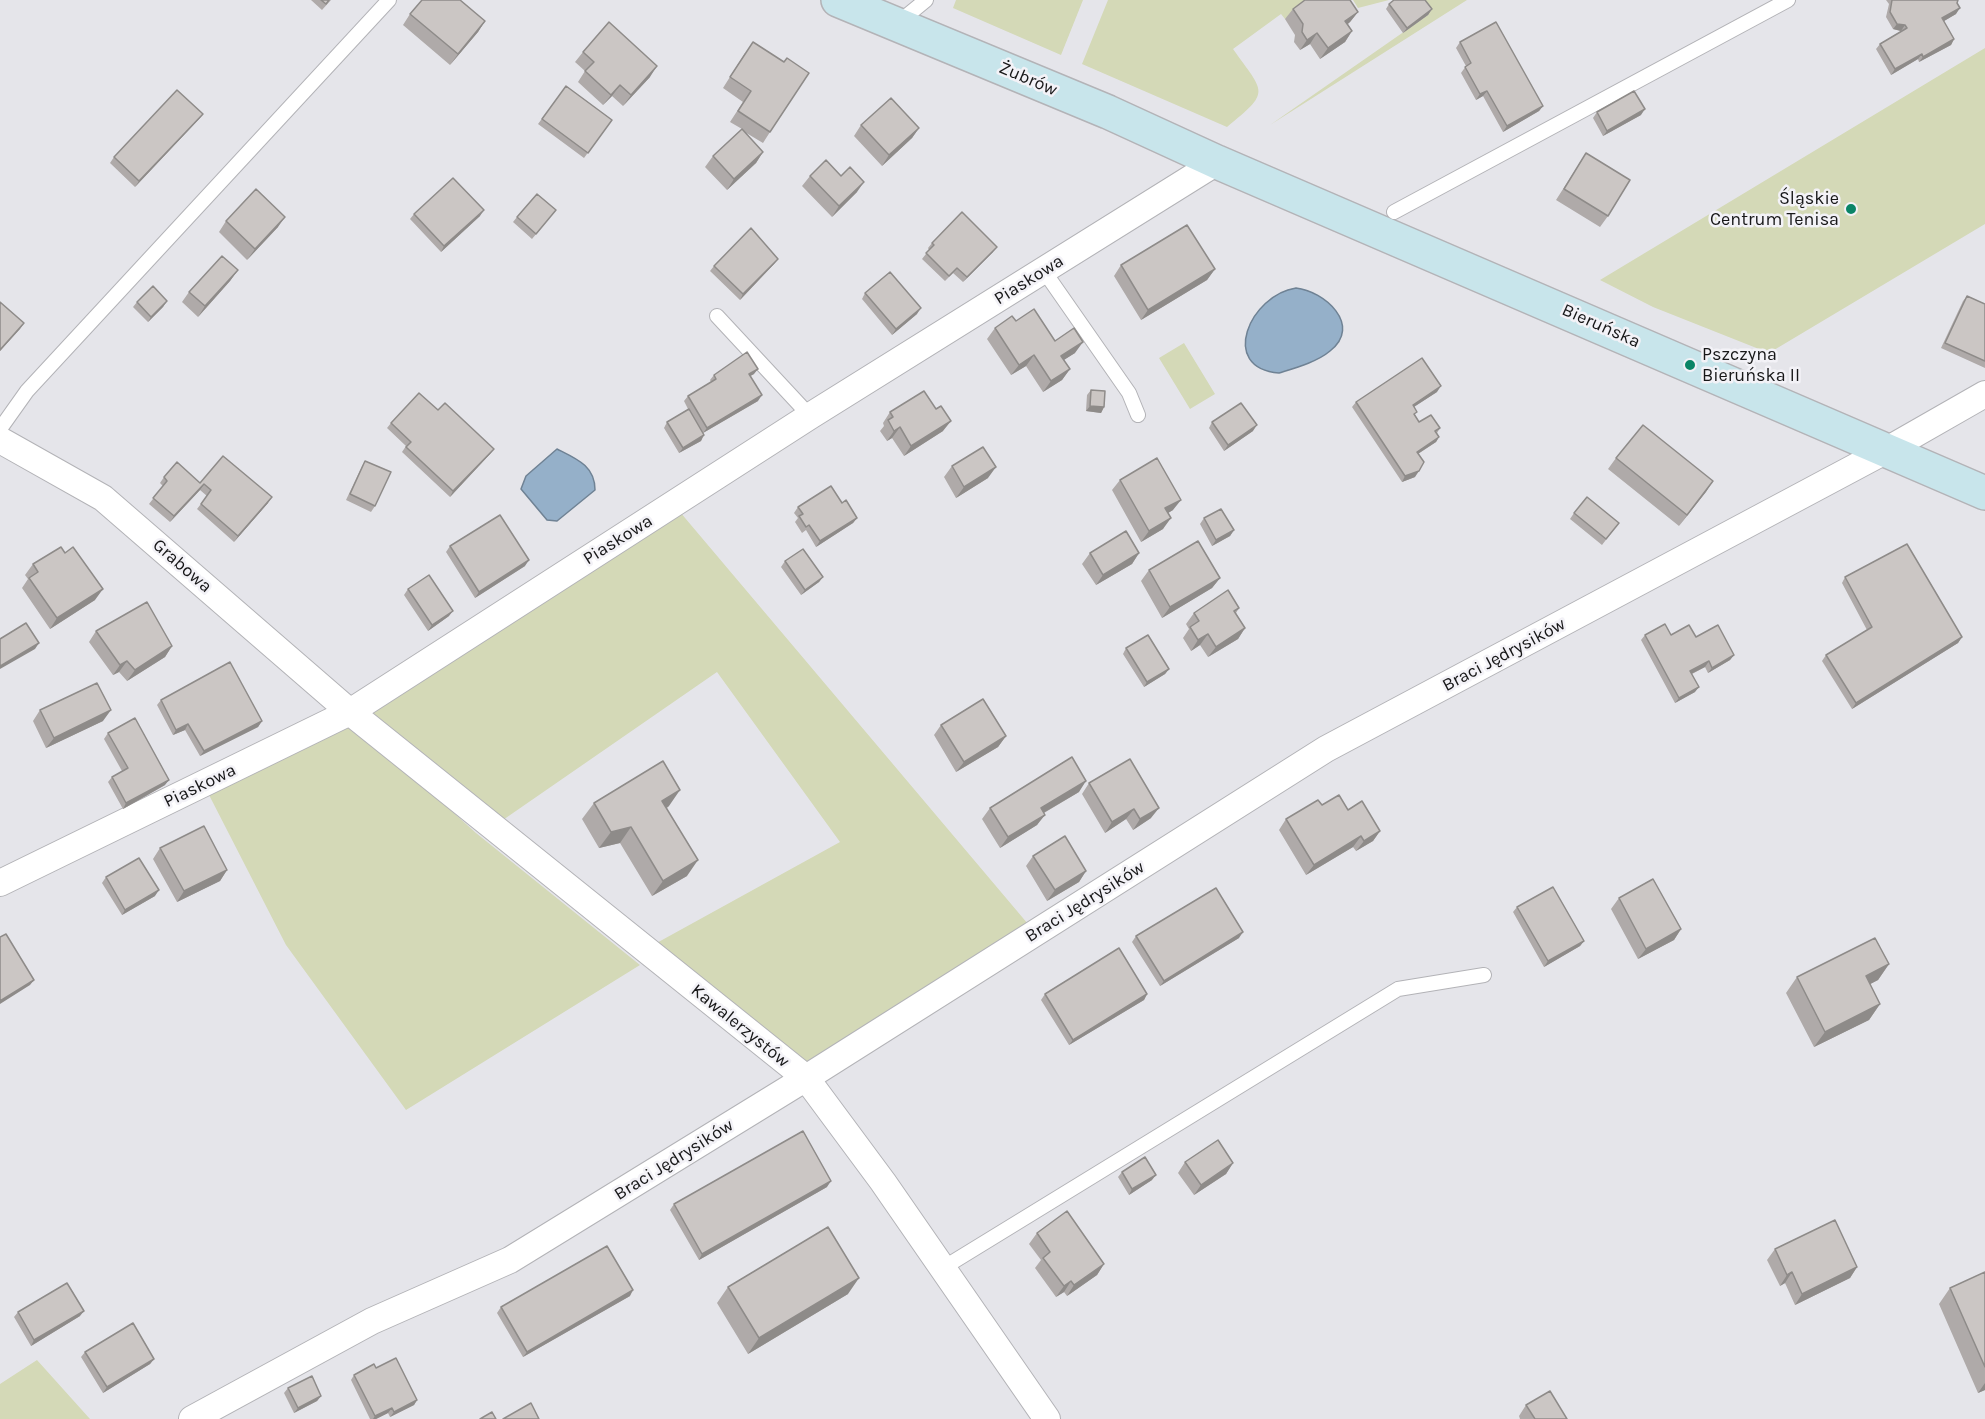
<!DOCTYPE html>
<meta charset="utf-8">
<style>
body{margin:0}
canvas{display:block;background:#e5e5ea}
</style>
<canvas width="1985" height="1419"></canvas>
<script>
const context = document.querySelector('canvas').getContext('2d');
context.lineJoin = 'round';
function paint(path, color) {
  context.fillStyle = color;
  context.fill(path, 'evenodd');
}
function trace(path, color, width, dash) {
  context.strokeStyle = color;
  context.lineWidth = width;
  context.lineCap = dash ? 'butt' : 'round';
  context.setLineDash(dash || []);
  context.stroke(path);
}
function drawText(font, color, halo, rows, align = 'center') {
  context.font = font + ' Karla,sans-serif';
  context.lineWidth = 5;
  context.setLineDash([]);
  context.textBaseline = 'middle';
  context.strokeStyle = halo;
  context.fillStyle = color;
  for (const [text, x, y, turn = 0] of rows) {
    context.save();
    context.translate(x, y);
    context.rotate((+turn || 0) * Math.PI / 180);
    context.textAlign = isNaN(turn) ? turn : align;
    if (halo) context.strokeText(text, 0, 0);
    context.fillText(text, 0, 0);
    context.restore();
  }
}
paint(new Path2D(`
 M956 0H1083L1061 55 953 8Z
 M1108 0H1313L1285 19 1281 14 1233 49C1265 94 1271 91 1227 127L1082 64Z
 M1353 0H1389L1358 8Z
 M1418 0H1467L1270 125 1428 15Z
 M1985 48V224L1769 353 1653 307 1600 280Z
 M1184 343 1215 394 1190 409 1159 358Z
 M680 512 1028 924 806 1068 653 945 840 842 717 672 500 822 365 714Z
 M351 720 476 833 640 965 406 1110 286 945 208 793Z
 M37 1360 90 1419H0V1384Z`), '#d4d9b7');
const water = new Path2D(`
 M1296 288C1324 291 1363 325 1330 351 1317 362 1295 368 1279 373 1218 368 1250 295 1296 288Z
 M557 449C577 459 595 466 595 490L557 521 547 520 521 489 526 476Z`);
paint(water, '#95b0c9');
trace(water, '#6f8294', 1.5);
const lane = new Path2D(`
 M898 23 926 0
 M1394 212 1788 0
 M1044 271 1129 393 1138 415
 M717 316 810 416
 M0 429 27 391 389 0
 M943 1268 1398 989 1484 975`);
const street = new Path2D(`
 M0 440 103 498 350 712 806 1078 883 1182 1047 1419
 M0 883 350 712 810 416 1217 162
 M192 1419 372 1321 510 1260 806 1078 1326 749 1887 450 1985 394`);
const secondary = new Path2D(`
 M838 0 1108 112 1217 162 1985 493`);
trace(lane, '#b3b3b7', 16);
trace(street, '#b3b3b7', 28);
trace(secondary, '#b3b3b7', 36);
trace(lane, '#fff', 14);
trace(street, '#fff', 26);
trace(secondary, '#c8e5eb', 33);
paint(new Path2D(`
 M311 0H331L322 10Z
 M1886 0H1958L1956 14 1944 21 1954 39 1951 45 1919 62 1918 59 1891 75 1876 49 1880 44 1901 31 1893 29 1886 17 1889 4Z
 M1389 4 1432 9 1428 15 1403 33 1386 9Z
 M1293 9 1358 12 1350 22 1348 24 1352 31 1345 42 1320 59 1310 44 1300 50 1294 42 1295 35 1285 19Z
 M410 14 485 21 478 32 450 65 403 25Z
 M1460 42 1543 106 1539 111 1503 132 1483 96 1476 100 1461 73 1466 66 1456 48Z
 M583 52 650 77 623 106 612 96 603 105 578 82 585 71 575 62Z
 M745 53 770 132 763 143 743 131 763 152 756 163 727 190 705 167 713 156 742 129 730 122 743 102 723 88Z
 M566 86 612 120 584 158 538 124Z
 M1597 112 1641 115 1603 136 1593 118Z
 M203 114 199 119 135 187 110 163 114 157Z
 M861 125 919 128 912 138 882 166 854 136Z
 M1586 153 1608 216 1600 227 1556 200Z
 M810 176H841L857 192 832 217 802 186Z
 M556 210 532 239 513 222 517 217Z
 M414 214 480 216 441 252 410 219Z
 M226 221 278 227 247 260 219 232Z
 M932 243 993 252 963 282 953 273 945 281 922 259 929 250 928 248Z
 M778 259 774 264 740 300 710 271 714 266Z
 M1121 265 1215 269 1207 280 1141 320 1114 276Z
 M238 270 230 281 198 317 182 302 189 292Z
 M865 293 917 314 892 335 862 299Z
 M1967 296 1985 304V368L1941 348 1963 301Z
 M167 301 163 307 148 322 133 307 137 302Z
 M1016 321 1075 353 1063 360 1070 369 1062 380 1043 392 1026 366 1011 375 987 339 995 328Z
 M754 374 750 376 758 401 703 433 701 441 679 453 664 428 667 422 688 409 684 401 688 396 711 382 710 380 714 375Z
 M1091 390 1104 407 1101 413 1086 411 1087 395Z
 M1437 392 1414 407 1415 415 1419 422 1440 428 1437 433 1439 437 1436 442 1418 454 1415 477 1402 482 1352 407 1356 402Z
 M438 410 494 449 490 454 450 497 402 452 406 446 387 428 391 423Z
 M890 412 943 431 904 456 892 438 887 441 880 431 884 426 883 423Z
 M1212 422 1253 431 1224 451 1209 428Z
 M1616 458 1713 481 1679 526 1608 469Z
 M365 461 375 506 371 512 346 500 362 466Z
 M952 466 988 478 956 498 944 477Z
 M164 477 200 483 268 503 234 542 197 509 207 496 200 490 170 522 149 504 163 486 160 483Z
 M1120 480 1173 510 1168 513 1163 529 1141 542 1112 490Z
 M842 503 857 518 853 523 816 547 806 530 802 533 795 522 798 518 794 513 798 507Z
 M1574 513 1615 528 1602 545 1570 519Z
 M1204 518 1234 530 1230 536 1212 546 1200 524Z
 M450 546 525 566 475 598 446 552Z
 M1090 553H1139L1132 564 1096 585 1082 564Z
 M785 561 823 577 819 582 801 595 781 567Z
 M33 564 95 600 50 629 22 588 28 579 25 575Z
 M1149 570 1220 578 1212 588 1162 618 1141 581Z
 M1845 577 1962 637 1958 643 1852 709 1822 661 1826 655 1867 630 1842 583Z
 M408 589 449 616 428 631 404 595Z
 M1239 608 1236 613 1245 628 1238 639 1208 657 1200 645 1191 651 1183 638 1189 629 1186 624 1194 613Z
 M96 631 172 646 165 657 127 681 119 672 113 675 89 642Z
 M1645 635H1671L1696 637 1734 655 1730 660 1708 673 1705 667 1692 674 1695 692 1675 703 1641 640Z
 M1126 648 1169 669 1165 674 1144 687 1123 654Z
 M161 700 262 721 258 727 200 756 185 730 173 735 157 705Z
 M40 710 103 721 46 748 33 721Z
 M941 725 1006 736 998 747 956 772 934 735Z
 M108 733 165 785 123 809 108 782 112 777 122 771 104 739Z
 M1089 783 1151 818 1133 830 1126 819 1105 833 1082 794Z
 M1079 792 1044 813 1037 825 1000 848 982 819 990 808Z
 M594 803 669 806 667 808 687 876 652 896 620 843 599 848 582 819Z
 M1322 805 1348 810 1380 831 1373 841 1356 851 1353 847 1306 875 1279 830 1286 819Z
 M160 848 227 870 220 881 177 902 153 859Z
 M1033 856 1086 871 1079 882 1047 901 1026 866Z
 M106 877 155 896 122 915 102 883Z
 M1619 898 1681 929 1674 940 1638 959 1611 909Z
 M1517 907 1584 941 1580 946 1544 967 1513 912Z
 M1136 936 1239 938 1160 986 1132 942Z
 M1889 964 1878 980 1870 984 1880 1004 1869 1020 1814 1047 1786 993 1797 977Z
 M1045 994H1147L1144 1000 1069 1045 1041 1000Z
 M1185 1162 1233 1163 1226 1174 1194 1195 1178 1173Z
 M1122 1172 1152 1180 1129 1195 1118 1177Z
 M827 1187 699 1260 670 1210 674 1204Z
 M1037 1233 1104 1264 1097 1275 1067 1296 1064 1292 1056 1297 1035 1268 1041 1260 1029 1244Z
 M1775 1249 1857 1267 1850 1278 1795 1305 1785 1283 1780 1286 1767 1260Z
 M1985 1272V1390L1978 1393 1939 1304 1950 1288Z
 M728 1287 848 1294 748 1354 717 1303Z
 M630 1296 523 1357 497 1313 501 1307Z
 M18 1312 80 1316 31 1346 14 1317Z
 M85 1352 154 1359 150 1364 103 1393 81 1357Z
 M376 1368 417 1400 414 1405 390 1417 388 1413 376 1419H370L351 1380 354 1375Z
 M288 1388 321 1396 317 1401 294 1413 284 1393Z
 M1526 1405 1567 1419H1520L1519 1416Z`), '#afaaa9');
paint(new Path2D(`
 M1960 8 1956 14 1939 24 1942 18Z
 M1432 9 1428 15 1403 33 1407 28Z
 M1358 12 1350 22 1338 31 1345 21Z
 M485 21 478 32 450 65 458 54Z
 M1897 24 1905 25 1901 31 1893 29Z
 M1352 31 1345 42 1320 59 1328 48Z
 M1317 33 1310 44 1300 50 1307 40Z
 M1954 39 1951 45 1919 62 1923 57Z
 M1922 54 1918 59 1891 75 1895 69Z
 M657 66 650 77 623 106 631 95Z
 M620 85 612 96 603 105 611 95Z
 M1487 91 1483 96 1476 100 1480 94Z
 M1543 106 1539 111 1503 132 1507 126Z
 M1645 109 1641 115 1603 136 1607 131Z
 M203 114 199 119 135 187 139 181Z
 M919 128 912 138 882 166 889 155Z
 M763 152 756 163 727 190 734 179Z
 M864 182 857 192 832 217 839 206Z
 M484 210 480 216 441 252 444 246Z
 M285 217 278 227 247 260 255 249Z
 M997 247 993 252 963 282 967 277Z
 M778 259 774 264 740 300 743 294Z
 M1215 269 1207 280 1141 320 1148 310Z
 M238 270 230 281 198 317 205 306Z
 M167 301 163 307 148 322 151 317Z
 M921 308 917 314 892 335 896 329Z
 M24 323 20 329 0 351V350Z
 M1083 342 1075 353 1053 367 1061 356Z
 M1034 355 1026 366 1011 375 1019 365Z
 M758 369 754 374 745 379 749 374Z
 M1070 369 1062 380 1043 392 1051 381Z
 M1441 386 1437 392 1409 410 1413 405Z
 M762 395 758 401 703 433 707 428Z
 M1090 406 1104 407 1101 413 1086 411Z
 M951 421 943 431 904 456 911 446Z
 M1257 425 1253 431 1224 451 1228 445Z
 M900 427 892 438 887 441 894 431Z
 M704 435 701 441 679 453 683 448Z
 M1439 437 1436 442 1413 457 1417 452Z
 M494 449 490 454 450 497 453 491Z
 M996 467 988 478 956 498 964 487Z
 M1419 471 1415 477 1402 482 1405 476Z
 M1713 481 1706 492 1679 526 1687 515Z
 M204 484 200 490 170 522 174 516Z
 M272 497 268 503 234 542 238 536Z
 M1181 500 1173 510 1158 519 1165 508Z
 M857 518 853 523 816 547 820 541Z
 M1171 518 1163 529 1141 542 1149 531Z
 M1234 530 1230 536 1212 546 1216 540Z
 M1139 553 1132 564 1096 585 1103 575Z
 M529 560 525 566 475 598 479 592Z
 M823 577 819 582 801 595 805 590Z
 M1220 578 1212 588 1162 618 1170 607Z
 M103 589 95 600 50 629 57 618Z
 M453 611 449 616 428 631 432 625Z
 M1245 628 1238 639 1208 657 1216 647Z
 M1208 634 1200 645 1191 651 1198 640Z
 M1962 637 1958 643 1852 709 1856 703Z
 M39 643 35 649 0 669V666Z
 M172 646 165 657 127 681 135 670Z
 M1734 655 1730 660 1708 673 1712 668Z
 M127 661 119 672 113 675 120 665Z
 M1709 661 1705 667 1687 676 1690 671Z
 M1169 669 1165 674 1144 687 1147 682Z
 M1699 687 1695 692 1675 703 1679 698Z
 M111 710 103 721 46 748 54 738Z
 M262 721 258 727 200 756 204 751Z
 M188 724 185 730 173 735 176 730Z
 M1006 736 998 747 956 772 964 762Z
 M169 780 165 785 123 809 126 803Z
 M1086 781 1079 792 1033 819 1041 808Z
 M680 790 669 806 651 817 662 801Z
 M1159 808 1151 818 1133 830 1140 819Z
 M1134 809 1126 819 1105 833 1112 822Z
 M1045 815 1037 825 1000 848 1008 837Z
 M631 827 620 843 599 848 611 832Z
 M1380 831 1373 841 1356 851 1364 841Z
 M1361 836 1353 847 1306 875 1314 865Z
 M698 860 687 876 652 896 663 881Z
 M227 870 220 881 177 902 184 891Z
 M1086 871 1079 882 1047 901 1055 890Z
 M159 890 155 896 122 915 125 910Z
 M1681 929 1674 940 1638 959 1646 949Z
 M1243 932 1239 938 1160 986 1164 981Z
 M1584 941 1580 946 1544 967 1548 961Z
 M1889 964 1878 980 1855 992 1866 976Z
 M34 980 30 985 0 1004V1001Z
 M1147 994 1144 1000 1069 1045 1073 1040Z
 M1880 1004 1869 1020 1814 1047 1825 1032Z
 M1233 1163 1226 1174 1194 1195 1201 1185Z
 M1156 1175 1152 1180 1129 1195 1132 1189Z
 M831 1181 827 1187 699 1260 702 1254Z
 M1104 1264 1097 1275 1067 1296 1074 1285Z
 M1857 1267 1850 1278 1795 1305 1802 1294Z
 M1792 1272 1785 1283 1780 1286 1787 1275Z
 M859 1278 848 1294 748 1354 759 1338Z
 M1071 1281 1064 1292 1056 1297 1064 1286Z
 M633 1290 630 1296 523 1357 527 1352Z
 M84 1311 80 1316 31 1346 34 1340Z
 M154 1359 150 1364 103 1393 107 1387Z
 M1985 1383V1390L1978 1393Z
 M321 1396 317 1401 294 1413 298 1408Z
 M417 1400 414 1405 390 1417 394 1412Z
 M392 1408 388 1413 376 1419H373L375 1416Z`), '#8e8b89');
const building = new Path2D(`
 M321 0H329L326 4Z
 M422 0H460L485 21 458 54 410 14Z
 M1305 0H1350L1358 12 1345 21 1352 31 1328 48 1317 33 1307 40 1302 32 1303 24 1293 9Z
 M1394 0H1425L1432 9 1407 28 1389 4Z
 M1892 0H1958L1957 3 1960 8 1942 18 1954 39 1923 57 1922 54 1895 69 1880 44 1907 28 1905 25 1897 24 1890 12Z
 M609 22 657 66 631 95 620 85 611 95 585 71 594 62 583 52Z
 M1496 22 1543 106 1507 126 1487 91 1480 94 1465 67 1471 63 1460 42Z
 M753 42 784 62 787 58 809 73 770 132 738 111 751 91 730 77Z
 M566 86 612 120 588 153 542 119Z
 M177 90 203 114 139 181 114 157Z
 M1634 91 1645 109 1607 131 1597 112Z
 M891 98 919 128 889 155 861 125Z
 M742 129 763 152 734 179 713 156Z
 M1586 153 1630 180 1608 216 1564 189Z
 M826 160 841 176 850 167 864 182 839 206 810 176Z
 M453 178 484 210 444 246 414 214Z
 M256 189 285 217 255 249 226 221Z
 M537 194 556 210 536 234 517 217Z
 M962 212 997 247 967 277 957 268 949 276 926 253 934 245 932 243Z
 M1187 225 1215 269 1148 310 1121 265Z
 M751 228 778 259 743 294 714 266Z
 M222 256 238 270 205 306 189 292Z
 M890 272 921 308 896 329 865 293Z
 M153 286 167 301 151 317 137 302Z
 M1967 296 1985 304V361L1945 343Z
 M0 302 24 323 0 350Z
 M1034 309 1055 341 1074 328 1083 342 1061 356 1070 369 1051 381 1034 355 1019 365 995 328 1012 316 1016 321Z
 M747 352 758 369 749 374 762 395 707 428 688 396 716 379 714 375Z
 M1422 358 1441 386 1413 405 1417 412 1414 414 1419 422 1431 415 1440 428 1435 431 1439 437 1417 452 1424 462 1419 471 1405 476 1356 402Z
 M1091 390 1105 391 1104 407 1090 406Z
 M924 391 936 409 941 406 951 421 911 446 900 427 894 431 888 420 893 417 890 412Z
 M419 393 438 410 445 403 494 449 453 491 406 447 411 442 391 423Z
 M1241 403 1257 425 1228 445 1212 422Z
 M689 409 704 435 683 448 667 422Z
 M1643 425 1713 481 1687 515 1616 458Z
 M983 447 996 467 964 487 952 466Z
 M223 456 272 497 238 536 201 504 211 490 204 484 174 516 153 498 167 481 164 477 177 462 200 483Z
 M1157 458 1181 500 1165 508 1171 518 1149 531 1120 480Z
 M365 461 391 472 375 506 350 494Z
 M831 486 842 503 846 500 857 518 820 541 809 525 806 527 799 516 803 514 798 507Z
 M1587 497 1619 523 1606 539 1574 513Z
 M1221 509 1234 530 1216 540 1204 518Z
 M500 515 529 560 479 592 450 546Z
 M1126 531 1139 553 1103 575 1090 553Z
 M1198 541 1220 578 1170 607 1149 570Z
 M1907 544 1962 637 1856 703 1826 655 1872 627 1845 577Z
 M61 547 65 553 73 547 103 589 57 618 29 578 38 572 33 564Z
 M803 549 823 577 805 590 785 561Z
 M429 575 453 611 432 625 408 589Z
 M1228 590 1239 608 1234 611 1245 628 1216 647 1208 634 1198 640 1190 627 1199 621 1194 613Z
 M147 602 172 646 135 670 127 661 120 665 96 631Z
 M26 623 39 643 0 666V639Z
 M1665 624 1671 635 1689 625 1696 637 1718 625 1734 655 1712 668 1709 661 1690 671 1699 687 1679 698 1645 635Z
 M1148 635 1169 669 1147 682 1126 648Z
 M230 662 262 721 204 751 188 724 176 730 161 700Z
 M97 683 111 710 54 738 40 710Z
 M983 699 1006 736 964 762 941 725Z
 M135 718 169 780 126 803 112 777 128 768 108 733Z
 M1072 757 1086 781 1041 808 1045 815 1008 837 990 808Z
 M1130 759 1159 808 1140 819 1134 809 1112 822 1089 783Z
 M663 761 680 790 662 801 698 860 663 881 631 827 611 832 594 803Z
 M1339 795 1348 810 1362 801 1380 831 1364 841 1361 836 1314 865 1286 819 1318 800 1322 805Z
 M204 826 227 870 184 891 160 848Z
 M1065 836 1086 871 1055 890 1033 856Z
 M139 858 159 890 125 910 106 877Z
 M1653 879 1681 929 1646 949 1619 898Z
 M1553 887 1584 941 1548 961 1517 907Z
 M1216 888 1243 932 1164 981 1136 936Z
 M6 934 34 980 0 1001V937Z
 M1875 938 1889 964 1866 976 1880 1004 1825 1032 1797 977Z
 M1119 948 1147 994 1073 1040 1045 994Z
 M803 1131 831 1181 702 1254 674 1204Z
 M1218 1140 1233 1163 1201 1185 1185 1162Z
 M1145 1157 1156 1175 1132 1189 1122 1172Z
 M1067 1211 1104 1264 1074 1285 1071 1281 1064 1286 1043 1258 1050 1252 1037 1233Z
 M1835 1220 1857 1267 1802 1294 1792 1272 1787 1275 1775 1249Z
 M828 1227 859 1278 759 1338 728 1287Z
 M607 1246 633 1290 527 1352 501 1307Z
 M1985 1272V1367L1950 1288Z
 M67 1283 84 1311 34 1340 18 1312Z
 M133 1323 154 1359 107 1387 85 1352Z
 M396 1358 417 1400 394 1412 392 1408 375 1416 354 1375 374 1364 376 1368Z
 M312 1376 321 1396 298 1408 288 1388Z
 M1550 1391 1567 1419H1535L1526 1405Z
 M531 1403 539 1419H503Z
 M492 1412 496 1419H480Z`);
paint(building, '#cbc6c4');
trace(building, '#8e8b89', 1.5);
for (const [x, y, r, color] of [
 [1851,209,6,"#0a8566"],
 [1690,365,6,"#0a8566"]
]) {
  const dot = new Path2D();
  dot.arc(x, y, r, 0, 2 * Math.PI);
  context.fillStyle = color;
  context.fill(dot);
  trace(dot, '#f3f2f7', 2);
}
drawText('18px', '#171718', '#f3f2f7', [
 ["Żubrów",1028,79,23],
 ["Piaskowa",1029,280,-32],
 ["Bieruńska",1601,326,24],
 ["Piaskowa",618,540,-32],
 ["Grabowa",182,566,41],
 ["Braci Jędrysików",1504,655,-28],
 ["Piaskowa",200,786,-26],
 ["Braci Jędrysików",1085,902,-32],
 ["Kawalerzystów",740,1026,39],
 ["Braci Jędrysików",674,1160,-32]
]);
drawText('18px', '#171718', '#f3f2f7', [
 ["Śląskie",1839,199],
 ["Centrum Tenisa",1839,220],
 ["Pszczyna",1702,355,"left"],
 ["Bieruńska II",1702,376,"left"]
], 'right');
</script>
